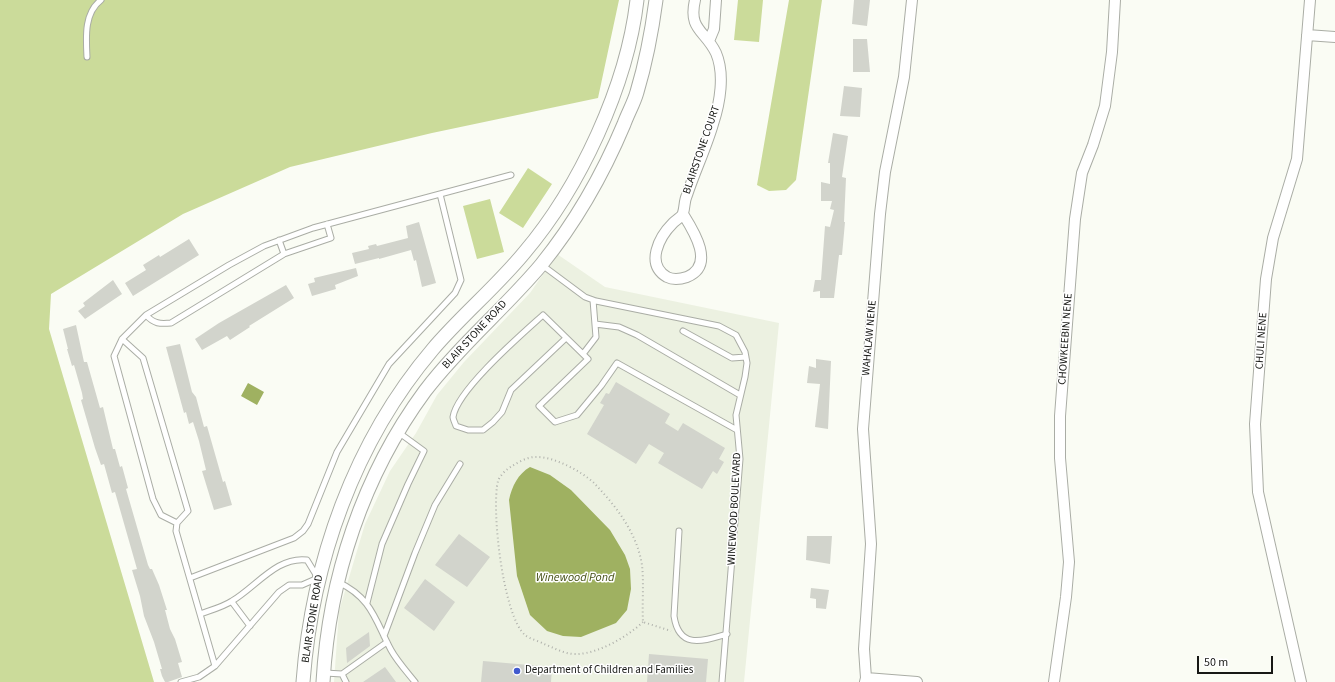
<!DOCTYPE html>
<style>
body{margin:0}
#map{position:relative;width:1335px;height:682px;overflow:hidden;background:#fafcf4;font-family:"Source Sans 3",sans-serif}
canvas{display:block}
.scale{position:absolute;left:1197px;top:656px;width:76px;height:18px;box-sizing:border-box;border:2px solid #171815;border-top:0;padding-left:5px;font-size:12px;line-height:14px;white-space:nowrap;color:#171815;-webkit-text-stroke:3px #fff;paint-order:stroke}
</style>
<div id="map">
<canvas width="1335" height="682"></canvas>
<div class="scale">50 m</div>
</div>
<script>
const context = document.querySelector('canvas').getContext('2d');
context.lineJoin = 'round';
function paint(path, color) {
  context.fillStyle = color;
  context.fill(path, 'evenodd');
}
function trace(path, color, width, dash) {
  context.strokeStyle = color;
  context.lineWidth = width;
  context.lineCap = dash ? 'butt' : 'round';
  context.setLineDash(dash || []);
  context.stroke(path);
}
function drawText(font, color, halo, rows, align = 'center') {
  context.font = font + ' "Source Sans 3",sans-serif';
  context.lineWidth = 3;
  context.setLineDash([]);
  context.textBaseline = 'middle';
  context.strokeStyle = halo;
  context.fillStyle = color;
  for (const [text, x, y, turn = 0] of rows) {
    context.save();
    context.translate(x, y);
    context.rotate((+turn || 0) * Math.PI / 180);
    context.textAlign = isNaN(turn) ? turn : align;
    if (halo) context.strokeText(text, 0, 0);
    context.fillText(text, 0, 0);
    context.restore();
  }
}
paint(new Path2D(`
 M557 254 605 287 779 323 744 682H334L339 611 365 524 390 471 416 433 437 395 464 362 530 293Z`), '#ecf1e1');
paint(new Path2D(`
 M0 0H619L598 98 432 133 290 167 183 214 51 294 49 329 154 682H0Z
 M738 0H763L759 42 734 40Z
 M789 0H822L796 180 786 190 769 191 757 185Z
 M528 168 552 184 523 228 499 213Z
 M490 199 504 252 477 259 463 206Z`), '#cbdb9a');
paint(new Path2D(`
 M248 383 264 392 257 405 241 396Z
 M530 467 550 475 571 490 610 530 625 555 630 569 631 589 627 610 616 623 581 637 563 636 547 631 530 615 517 576 509 500C512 486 518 474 530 467Z`), '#9fb161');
paint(new Path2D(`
 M854 0H870L867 26 852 24Z
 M853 39H867L870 72H853Z
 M844 86 862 88 860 117 840 116Z
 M833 133 848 136 842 177 846 178 844 222H845L842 255H839L834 298H820V291L813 292 815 280H821L825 226 830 227 834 210 830 209 832 201H821V182L830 184V163H828Z
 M419 222 436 283 422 287 416 260 414 261 411 250 379 259V258L355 264 352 253 369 249 368 246 376 244 377 246 408 238 406 226Z
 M189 239 199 255 133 296 125 283 146 270 143 265 159 255 160 257Z
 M356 268 358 276 335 285 336 289 312 296 308 284 315 282 314 278Z
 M113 280 122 294 85 319 78 311 85 306 83 303Z
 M286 285 294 298 249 326 250 327 230 340 227 336 202 350 195 339 219 323Z
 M76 325 84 362H87L100 408 103 407 113 449H115L120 467 122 466 128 488 126 489 148 565 150 569H152L159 585 167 610H165L170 629 175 639 182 662 178 663 182 677 168 682H165L162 676 160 669H162L154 642 144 616 140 596 132 570 137 569 115 492 112 493 104 464 101 465 95 448 81 400 83 399 82 393 74 365 72 366 67 349H68L63 329Z
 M180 344 192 392 196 397 204 427 207 426 223 482 225 481 232 505 214 510 202 471 206 470 199 441 193 422 189 424 186 412 184 413 166 347Z
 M816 359 831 361 828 429 815 427 820 384 807 383 809 366 816 368Z
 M616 382 670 414 665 423 678 431 683 423 725 448 719 459 724 462 717 474 713 471 702 489 658 463 664 453 649 444 636 464 587 434 604 405 600 403 606 393 609 394Z
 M459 534 490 557 467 587 435 565Z
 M807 536H832L830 564 806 560Z
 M425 579 455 602 434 631 404 608Z
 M811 588 829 590 826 609 816 608V599L810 598Z
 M369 632 370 646 347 663 346 648Z
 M649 654 708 659 706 682H647Z
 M483 661 552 667 551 682H481Z
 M385 667 396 682H363Z`), '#d2d4cc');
const lane = new Path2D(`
 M87 57C86 37 84 13 101 0
 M279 240 284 254
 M542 265 585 297 596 301 719 326 736 335 745 352 747 363 745 377 736 415 740 459 722 682
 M146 315C154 324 160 324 171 323L284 254 331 238 327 224
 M595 324 619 327 637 335 740 395
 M683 331 732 358 746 357
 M566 338 511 390 502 412 493 422 483 430H468L456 426C455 423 453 419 453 417 457 390 522 334 543 315L588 359 539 406 555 422 577 415 601 386 617 363 737 430
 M122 339 143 358 188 511 177 523 176 531 215 666
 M583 354 596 337 593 300
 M177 523 161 515 153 499 114 356 122 339 146 315 229 265 264 246 313 228 511 175
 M679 531 674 616C679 650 703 641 727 634
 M190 578 294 538 303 531 308 524 337 452 389 364 455 293 461 280 440 194
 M338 582C372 598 375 620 391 650 397 661 407 672 415 682
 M232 602 250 626
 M367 603 382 544 408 484 424 451 398 432
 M384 636 415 553 435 505 460 464
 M325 673 342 674 387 642
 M342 674 346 682
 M181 682 199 677 215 666 279 592 289 585H302L318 578 307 560C277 556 256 587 232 601 223 607 211 610 200 614`);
const street = new Path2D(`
 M1307 35 1335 37
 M709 41 714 29 716 0
 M683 214C693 230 716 265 687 277 681 279 673 280 667 277 645 264 659 237 673 223 676 220 682 217 683 213 685 207 684 201 687 195 695 171 706 148 713 124 720 103 725 74 716 53 705 30 688 30 695 0
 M866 678 917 682
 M865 682 866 678 864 649 871 544 863 429 880 214 885 172 904 77 912 0
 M1054 682 1066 597 1069 562 1060 458V416L1075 219 1082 173 1093 145 1105 106 1112 52 1115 0
 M1301 682 1258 492 1255 424 1266 279 1273 238 1297 159 1310 0`);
const secondary = new Path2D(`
 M303 682C312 562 354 442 433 349 461 316 496 287 524 253 580 187 627 86 637 0
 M323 682C329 578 363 475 425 391 460 345 504 309 541 265 575 223 603 174 624 124 628 113 634 103 637 92 646 62 652 30 656 0`);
trace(lane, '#aaada5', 7);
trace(street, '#aaada5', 12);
trace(secondary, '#aaada5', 15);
trace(new Path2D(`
 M643 622C626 638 590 659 567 653 559 651 552 647 544 644 539 641 530 639 525 635 503 616 491 509 498 481 500 475 507 469 512 466 519 462 527 457 535 457 553 456 581 471 594 483 616 506 637 533 642 565 644 583 642 604 643 622L671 631`), '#b0b2ac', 2, [1, 3]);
trace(lane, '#fff', 5);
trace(street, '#fff', 10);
trace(secondary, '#fff', 13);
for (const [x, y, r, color] of [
 [517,671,4,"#415ace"]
]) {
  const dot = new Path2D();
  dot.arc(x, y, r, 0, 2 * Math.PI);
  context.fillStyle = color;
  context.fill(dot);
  trace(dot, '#fff', 1.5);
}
drawText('11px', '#171815', '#fff', [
 ["BLAIRSTONE COURT",702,150,-71],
 ["BLAIR STONE ROAD",475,335,-47],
 ["WAHALAW NENE",870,338,-85],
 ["CHOWKEEBIN NENE",1066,339,-86],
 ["CHULI NENE",1262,341,-86],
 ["WINEWOOD BOULEVARD",735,509,-87],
 ["BLAIR STONE ROAD",313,619,-81]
]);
drawText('11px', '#171815', '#fff', [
 ["Department of Children and Families",525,671]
], 'left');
drawText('italic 12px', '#475218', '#fff', [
 ["Winewood Pond",575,578]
]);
</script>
